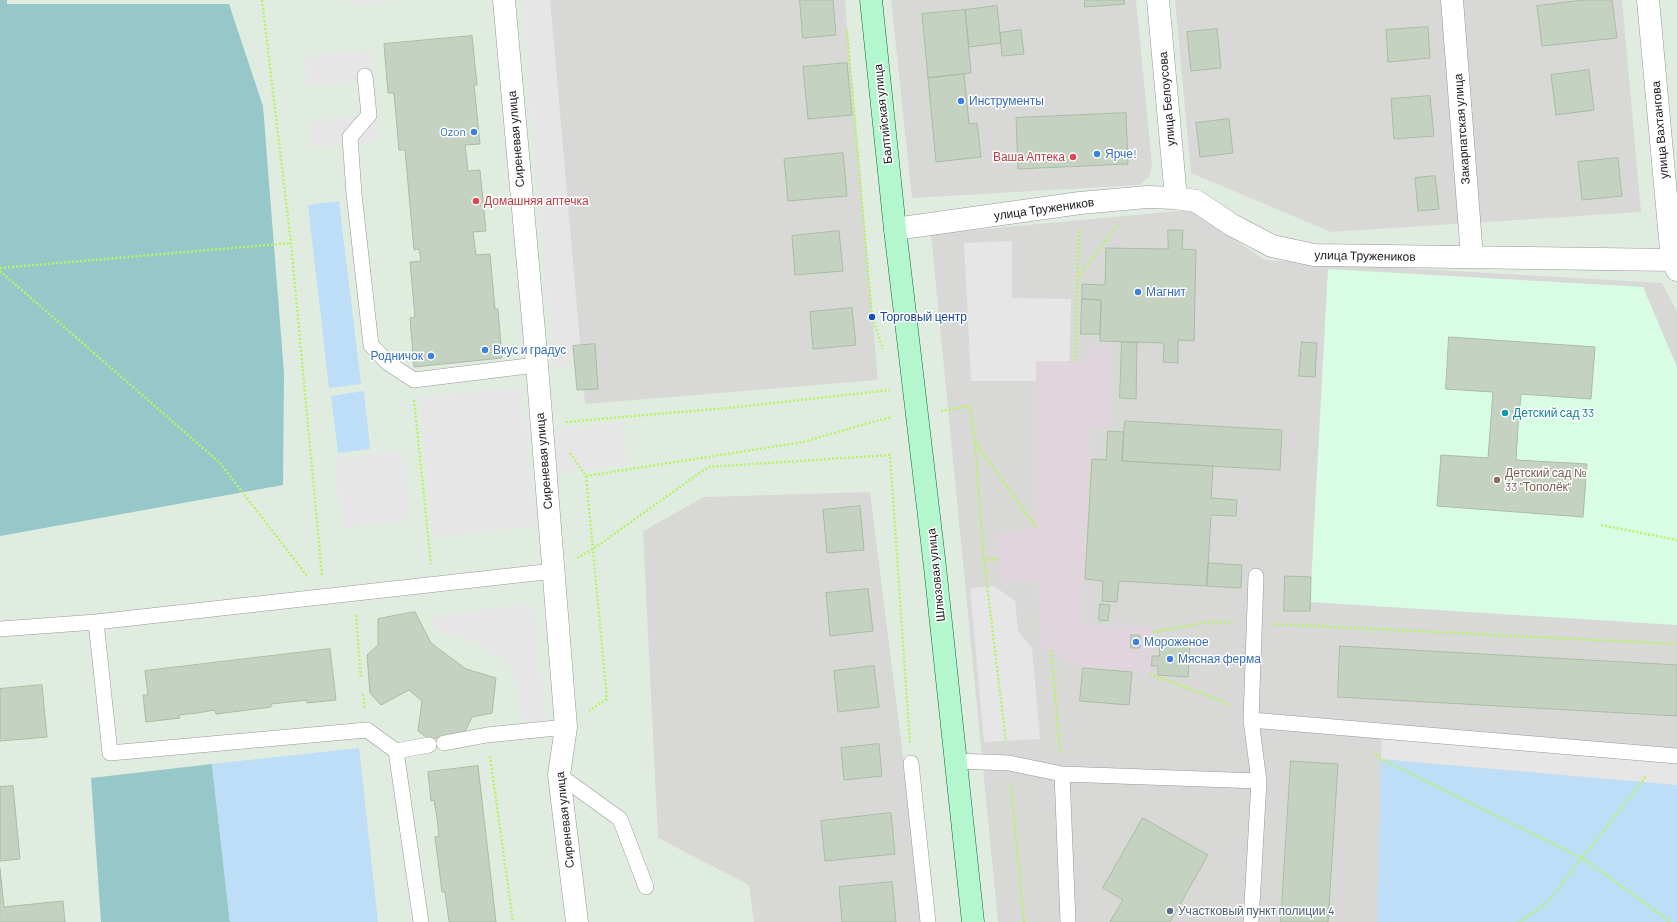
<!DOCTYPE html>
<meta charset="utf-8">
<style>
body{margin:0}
canvas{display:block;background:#e0ece0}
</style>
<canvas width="1677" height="922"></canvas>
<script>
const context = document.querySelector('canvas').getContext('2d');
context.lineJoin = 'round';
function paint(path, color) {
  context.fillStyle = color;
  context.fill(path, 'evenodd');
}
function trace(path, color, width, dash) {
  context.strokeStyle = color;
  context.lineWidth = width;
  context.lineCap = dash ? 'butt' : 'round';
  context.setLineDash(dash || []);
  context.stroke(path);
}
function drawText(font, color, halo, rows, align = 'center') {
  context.font = font + ' Barlow,sans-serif';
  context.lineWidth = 3;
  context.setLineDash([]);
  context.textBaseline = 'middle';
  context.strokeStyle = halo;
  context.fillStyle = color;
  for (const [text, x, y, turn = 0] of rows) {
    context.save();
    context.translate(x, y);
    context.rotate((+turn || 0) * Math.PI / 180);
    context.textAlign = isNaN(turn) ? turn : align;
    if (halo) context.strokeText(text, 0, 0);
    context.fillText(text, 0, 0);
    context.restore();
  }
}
paint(new Path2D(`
 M550 0H845L878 380 585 404Z
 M891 0H1136L1152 164 1150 176 1139 185 912 198Z
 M1175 0H1622L1641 212 1331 232 1191 173Z
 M1189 210 1265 260 1662 283 1677 312V922H998L931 234Z
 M870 492 924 922H754L749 885 658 838 643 531 704 497Z`), '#d8d9d7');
paint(new Path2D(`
 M1328 269 1643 287 1677 367V625L1310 602Z`), '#d8fde4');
paint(new Path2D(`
 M0 0H7V4H229L263 106 284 373 283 485 0 536Z
 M212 764 230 922H101L91 778Z`), '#96c8ca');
paint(new Path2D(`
 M339 201 361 384 329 388 308 205Z
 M364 391 370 449 338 453 331 396Z
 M359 748 378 922H230L212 764Z
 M1381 759 1677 785V922H1377Z`), '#bddef6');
paint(new Path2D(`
 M348 0H405L348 5Z
 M521 0H550L582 366 553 369Z
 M371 49 380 141 312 148 309 121 369 115 365 81 308 86 305 56Z
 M1012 241V298L1071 299 1069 381H971L964 243Z
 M522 387 536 526 433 537 419 397Z
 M624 422 628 465 557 472 553 429Z
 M404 451 410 521 341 528 335 458Z
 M994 586 1015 601 1018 631 1032 648 1040 739 984 742 970 588Z
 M532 603 548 729 525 731 512 669 477 643 434 630 433 617Z
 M1382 731 1677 756V785L1381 759Z`), '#e6e6e6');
paint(new Path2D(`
 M1113 343 1110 429H1091L1082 624 1153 627 1150 674 1083 668 1051 650H1043L1037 579 1000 584 996 534 1036 527V361H1089L1090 344Z`), '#e1d5dd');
const building = new Path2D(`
 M800 0H833L836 35 803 38Z
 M1085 0H1124L1125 4 1085 7Z
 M1584 0H1612L1617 38 1542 46 1537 6Z
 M997 6 1001 43 969 47 965 10Z
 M965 10 971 73 928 78 922 14Z
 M1428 27 1430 58 1388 62 1386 30Z
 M1217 29 1221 68 1191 71 1187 32Z
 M1021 30 1024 54 1002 56 1000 33Z
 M472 36 477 85H474L480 144 465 145 468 171 480 170 486 231 473 232 476 255 490 254 495 309H498L502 358 414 367 410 318 415 317 410 262 421 261 419 249 414 250 405 150H399L394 93H388L384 44Z
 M847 63 852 115 808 119 803 67Z
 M1589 70 1594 110 1556 115 1551 75Z
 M964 74 969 124 977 123 981 157 936 162 928 78Z
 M1430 96 1434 136 1394 139 1391 99Z
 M1126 113 1128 164 1018 169 1016 118Z
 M1229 119 1233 153 1200 157 1196 123Z
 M843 153 847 196 788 201 784 159Z
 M1618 158 1622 196 1582 200 1578 162Z
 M1435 176 1439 209 1418 211 1415 178Z
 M1168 230H1183L1182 249 1196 250 1194 341 1178 340V363L1163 362 1164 343 1100 341 1101 300 1082 299V284L1105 285 1106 248 1168 249Z
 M839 231 843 271 795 275 792 236Z
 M1082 299 1101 300 1100 334H1081Z
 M852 308 856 345 813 349 810 312Z
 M1449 337 1595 347 1591 399 1521 394 1518 427 1516 460 1587 464 1583 517 1437 506 1441 455 1488 458 1493 392 1446 389Z
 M1122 342 1137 343 1136 399 1120 398Z
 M1302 342 1317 343 1315 377 1299 376Z
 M595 344 598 389 577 390 573 346Z
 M1125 421 1282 430 1280 470 1122 461Z
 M1108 431 1124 432 1122 461 1213 466 1211 498 1237 500 1236 516 1211 515 1207 586 1119 581 1117 602 1102 601 1103 581 1085 579 1092 459 1106 460Z
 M860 506 864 550 827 553 823 510Z
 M1208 563 1242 565 1241 588 1207 586Z
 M1285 576 1311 577 1310 611H1284Z
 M868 589 873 631 830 636 826 593Z
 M1100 604 1110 605 1108 621 1099 620Z
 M415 612 431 643 466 669 496 678 492 713 472 717 464 734 429 739 418 731 422 701 409 690 381 705 370 693 367 655 378 645V619Z
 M1131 635H1140V648H1131Z
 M1160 640 1190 641 1188 677 1158 675V666H1151L1152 661V656H1159Z
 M1340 646 1677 665V716L1338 697Z
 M330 649 336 700 307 703V700L271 704V707L216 714 215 710 197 713 179 715 180 718 146 722 143 695H148L145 671Z
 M874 666 879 707 838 712 834 671Z
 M1083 668 1132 672 1129 705 1080 701Z
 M42 685 47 737 0 741V689Z
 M879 744 882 776 844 780 841 748Z
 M1291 761 1338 764 1328 922H1281Z
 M478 766 496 922H449L445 892H442L435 837 439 836 437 818 434 800 431 801 428 772Z
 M13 786 20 859 0 861V787Z
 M891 813 895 854 825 861 821 821Z
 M1143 818 1208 855 1170 922H1110L1123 900 1103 888Z
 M0 869 4 907 63 901 65 922H0Z
 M892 882 896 922H842L839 887Z`);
paint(building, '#c5d2c1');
trace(building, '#a9bda3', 1);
const lane = new Path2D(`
 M365 76 369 115 350 137 354 194 371 345 388 363 414 380 536 365
 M96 622 110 753 367 730 396 751 421 922
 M0 629 96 622 554 571
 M1251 720 1677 756
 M444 743 487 735 566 727
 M396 751 429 745
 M956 761 1009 763 1062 774 1259 781
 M911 763 928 922
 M1062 774 1068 922
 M559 775 620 819 646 887
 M1251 922 1259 781 1251 720 1256 576`);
const street = new Path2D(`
 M504 0 536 353 566 727 559 775 577 922
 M1158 0 1176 198
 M1452 0 1472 257
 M1648 0 1672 260
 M895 229 1080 203 1147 197 1176 198 1196 201 1232 225 1272 246 1314 255 1672 260 1677 270`);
const secondary = new Path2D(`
 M871 0 895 229 935 567 973 922`);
trace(lane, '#979797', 16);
trace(street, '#979797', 23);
trace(secondary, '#096a34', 23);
trace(new Path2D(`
 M262 0 291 243 322 576
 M847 31 872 317 883 349
 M0 268 291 243
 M0 271 220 463 308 577
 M1078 277 1118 225
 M1075 361 1079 228
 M414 400 431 564
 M941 411 970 406 975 442 1036 527
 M566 422 738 407 890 390
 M975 443 984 560 1006 742
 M570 453 586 476 607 699 589 711
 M586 476 803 442 872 422 892 417
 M1601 525 1677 540
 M577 558 593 549 708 467 890 455 910 744
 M984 560 998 559
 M356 615 361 678
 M1274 624 1677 644
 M1153 632 1209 622H1233
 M1051 650 1060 753
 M1150 674 1222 701 1231 707
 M363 694 365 709
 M1374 752 1381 759 1582 858 1671 922
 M490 756 513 922
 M1011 785 1024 922
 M1519 922 1547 903 1647 775`), '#b7f36a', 2.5, [2, 2]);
trace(lane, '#fff', 15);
trace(street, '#fff', 22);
trace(secondary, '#b4f6cd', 22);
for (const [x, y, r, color] of [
 [961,101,4,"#3f7fe0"],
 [474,132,4,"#3f7fe0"],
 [1097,154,4,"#3f7fe0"],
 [1073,157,4,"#e0444e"],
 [476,201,4,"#e0444e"],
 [1138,292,4,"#3f7fe0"],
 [872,317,4,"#1a4fb4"],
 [485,350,4,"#3f7fe0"],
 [431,356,4,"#3f7fe0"],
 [1505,413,4,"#0f9aa8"],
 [1497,480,4,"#8d6e63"],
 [1136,642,4,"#3f7fe0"],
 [1170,659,4,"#3f7fe0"],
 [1170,911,4,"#5c6f8a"]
]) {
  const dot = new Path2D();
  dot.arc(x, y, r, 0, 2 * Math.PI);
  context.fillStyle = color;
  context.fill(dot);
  trace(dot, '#fff', 1.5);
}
drawText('12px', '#1a1a1a', '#fff', [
 ["улица Белоусова",1167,99,-95],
 ["Балтийская улица",883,114,-96],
 ["Закарпатская улица",1462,129,-94],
 ["улица Вахтангова",1660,130,-95],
 ["Сиреневая улица",516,139,-95],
 ["улица Тружеников",1044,209,-8],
 ["улица Тружеников",1365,256,1],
 ["Сиреневая улица",544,461,-95],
 ["Шлюзовая улица",936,575,-96],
 ["Сиреневая улица",565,820,-96]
]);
drawText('12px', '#366cbe', '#fff', [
 ["Инструменты",969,101],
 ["Ozon",466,132,"right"],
 ["Ярче!",1105,154],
 ["Магнит",1146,292],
 ["Вкус и градус",493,350],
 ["Родничок",423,356,"right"],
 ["Мороженое",1144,642],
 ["Мясная ферма",1178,659]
], 'left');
drawText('12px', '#be3a42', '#fff', [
 ["Ваша Аптека",1065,157],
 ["Домашняя аптечка",484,201,"left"]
], 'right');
drawText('12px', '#164399', '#fff', [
 ["Торговый центр",880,317]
], 'left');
drawText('12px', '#0d838f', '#fff', [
 ["Детский сад 33",1513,413]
], 'left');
drawText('12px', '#785e54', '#fff', [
 ["Детский сад №",1505,473],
 ["33 \"Тополёк\"",1505,487]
], 'left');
drawText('12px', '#4e5e75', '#fff', [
 ["Участковый пункт полиции 4",1178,911]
], 'left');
</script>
